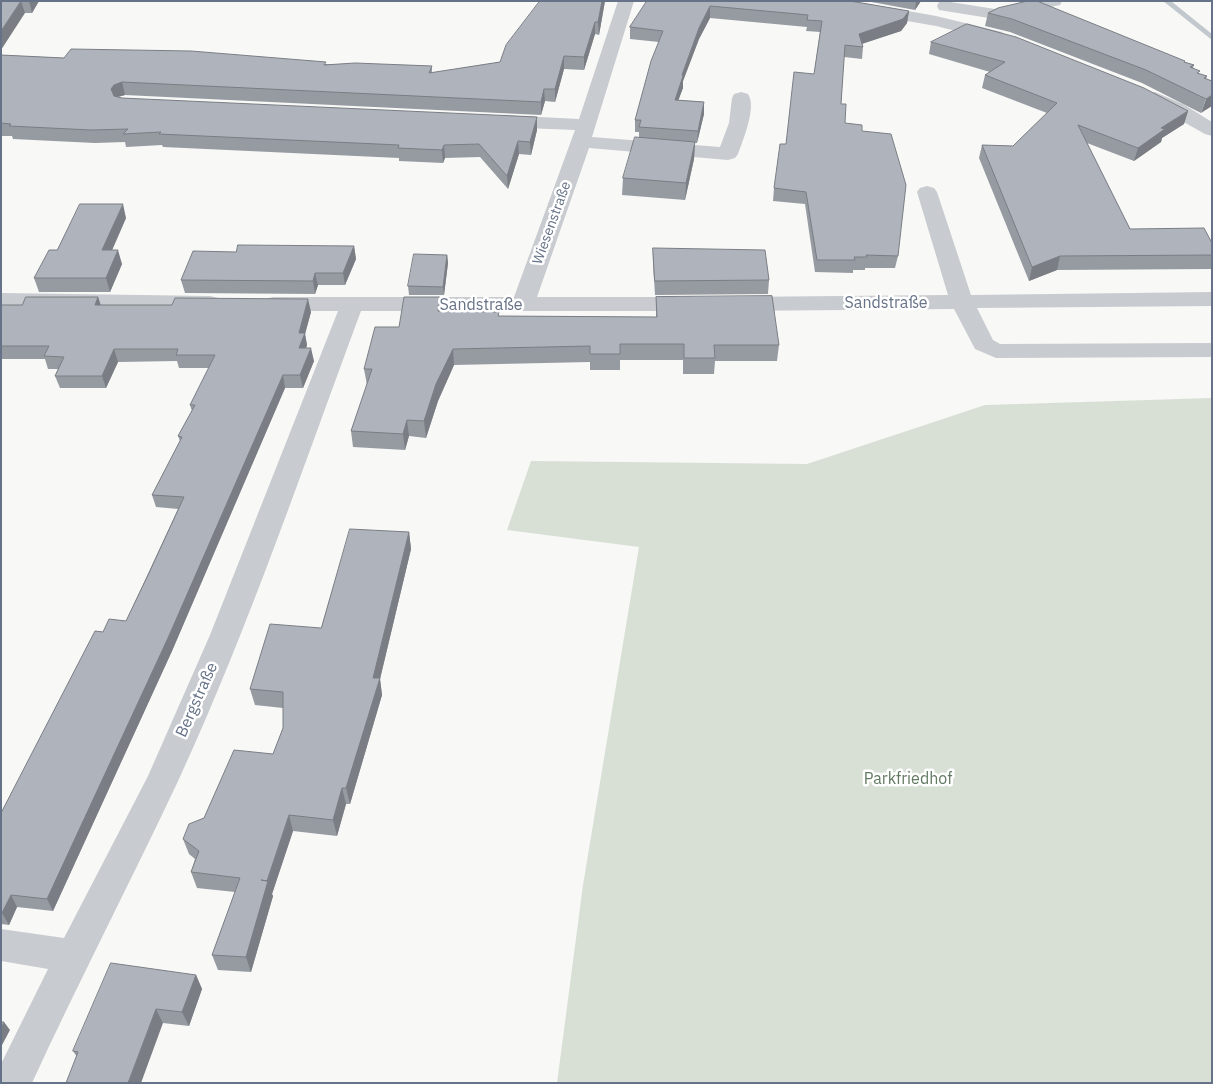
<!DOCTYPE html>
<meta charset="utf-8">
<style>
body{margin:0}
#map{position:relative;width:1213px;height:1084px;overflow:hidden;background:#f8f8f6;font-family:"IBM Plex Sans",sans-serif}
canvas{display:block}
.frame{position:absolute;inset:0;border:2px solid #667287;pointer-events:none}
</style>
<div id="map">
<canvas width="1213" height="1084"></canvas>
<div class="frame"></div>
</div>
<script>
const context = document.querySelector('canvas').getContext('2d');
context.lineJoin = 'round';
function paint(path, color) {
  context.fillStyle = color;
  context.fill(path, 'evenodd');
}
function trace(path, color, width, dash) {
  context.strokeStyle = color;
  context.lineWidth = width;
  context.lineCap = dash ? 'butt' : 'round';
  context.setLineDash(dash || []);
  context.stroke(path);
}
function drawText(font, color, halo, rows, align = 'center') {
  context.font = font + ' "IBM Plex Sans",sans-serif';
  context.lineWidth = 5;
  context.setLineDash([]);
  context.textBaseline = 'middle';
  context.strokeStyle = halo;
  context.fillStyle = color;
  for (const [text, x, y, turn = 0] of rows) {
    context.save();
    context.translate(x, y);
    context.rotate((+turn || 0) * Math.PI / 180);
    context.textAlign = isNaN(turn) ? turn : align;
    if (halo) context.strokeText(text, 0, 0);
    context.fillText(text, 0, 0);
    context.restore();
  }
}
paint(new Path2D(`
 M1212 398V1083H557L583 885 639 547 507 530 531 461 807 464 985 405Z`), '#d8e0d6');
paint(new Path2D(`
 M1163 1H1171L1212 34V40Z`), '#c1c8ce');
paint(new Path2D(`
 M618 1H634L592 137 720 147 729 123 732 98 734 94 741 92 748 94C757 107 743 140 738 154L735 158 728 160 589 148 537 297H693L701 299 704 304 701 309 693 311H361C303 467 249 627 179 779 131 881 79 981 32 1083H1V1064L48 969 1 961V929L64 938 148 776 210 635 338 311H273L265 309 262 304 265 299 273 297H514L575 130 500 127 493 125 490 121 493 117 500 115 579 119Z
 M813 1H852L936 16 1002 32 1005 36 1002 40 996 41 936 26 821 6 815 5Z
 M944 1 995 9 1030 1H1062L1060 5 995 19 939 10 937 6 939 2Z
 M1155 92 1183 104 1212 122V136L1205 134C1195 128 1150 104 1146 98L1148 94Z
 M927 186 934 188 937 192 971 295 1212 292V306L977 308 993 340 1000 344 1212 343V357L996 358 975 349 954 309 736 311 728 309 725 304 728 299 736 297 948 295 917 192 920 188Z
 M1 293 210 296 218 298 221 303 218 308 210 310 1 307Z`), '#c8cbcf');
paint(new Path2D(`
 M1 1H39L32 13H25Z
 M605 1 599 35 595 34 584 70 564 69 555 102 545 101 541 115 125 95 118 97 122 98 537 130 531 155 519 154 508 189 480 157 445 158 443 163 399 161V158L163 147 162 145 126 147 125 142 95 143 13 139 12 136H1V55L64 58 326 64 432 66V73L500 62Z
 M647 1 909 11 907 23 901 31 862 44 863 47 862 59 844 57 841 104 845 123 862 131 898 256 895 268H865V270H853V273L815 272 805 204 773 201 774 188 786 144 814 74 820 32 806 31 807 27 710 18 699 39 683 81V88L678 100 704 102V114L697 143H695L694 159 685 200 622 195 623 178 639 138V132H635V120L659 42 630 39V27Z
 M866 1H921L915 10Z
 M988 13 1185 62 1194 65 1193 68 1199 74 1207 76 1206 79 1212 81 1201 113 1142 83 1010 32 985 26Z
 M931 42 1188 111 1184 124 1162 138 1161 142 1134 161 1087 143 1130 229 1212 243V269L1057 270 1029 281 979 158 982 145 1013 146 1047 113 982 88 985 75 990 72 929 54Z
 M126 218 112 250 122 264 110 292H39L34 278 57 250Z
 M354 246 356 259 345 285H318L315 294 185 293 181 280 236 252Z
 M653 248 769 280 768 294 655 295 653 262Z
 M447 255 448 263 444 295H409L408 286Z
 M98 297 101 305 311 312 305 334 307 345 306 348 314 361 303 388H285L172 651 53 911 17 907 9 925 1 924V813L103 632 126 621 178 509 156 507 152 495 180 441 178 436 192 411 190 405 209 368H179L177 361 118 362 106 388H60L55 376 58 369H48L45 359H1V305H22Z
 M656 297 779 345 777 361H715L714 374H683V360H620V370H590V362L454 365 438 401 426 438 409 436 405 450 353 447 351 431 367 385 364 369 399 327 441 311 499 316 656 317Z
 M409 532 411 549 380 679 382 695 350 804H346L337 836 293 831 272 894 273 896 251 972 218 970 212 955 235 892 197 888 191 872 195 859 189 854 183 839 273 754 283 728V708L255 705 250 689 321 628Z
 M196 975 202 989 189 1026 163 1023 77 1057 73 1051Z`), '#969ba2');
paint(new Path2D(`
 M21 1 25 13 1 50V31Z
 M29 1H39L32 13Z
 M602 1H605L599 35 598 22Z
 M916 1H921L915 10Z
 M710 6V18L699 39 683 81V88L674 112 675 100 682 75 699 28Z
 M909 11 907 23 901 31 858 45 859 34Z
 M595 22V34L584 70V57Z
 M564 56V69L555 102V89Z
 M122 82 125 95 117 97 114 102 111 89 114 85Z
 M544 89 545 101 541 115V102Z
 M1212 95V106L1201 113 1206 99Z
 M704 102V114L697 143 698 131Z
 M1188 111 1184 124 1162 138 1161 142 1134 161 1138 148 1161 128Z
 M537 117V130L531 155 530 142Z
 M518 141 519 154 508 189 507 176Z
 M695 142 694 159 685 200 686 183Z
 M444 145 445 158 443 163 442 150Z
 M123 204 126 218 106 264 102 250Z
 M354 246 356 259 345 285 343 273Z
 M118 250 122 264 110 292 106 278Z
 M447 255 448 263 444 295 443 287Z
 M1060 256 1057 270 1029 281 1032 267Z
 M315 273 318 285 315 294 313 281Z
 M98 297 102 310 95 305Z
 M440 297 441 313 438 311Z
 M308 299 311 312 305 334 307 345 302 361 299 348V333Z
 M311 348 314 361 303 388 300 375Z
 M114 349 118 362 106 388 102 376Z
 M453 349 454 365 438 401 426 438 424 421 436 384Z
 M283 375 285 388 172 651 53 911 47 899Z
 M407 420 409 436 405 450 403 434Z
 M409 532 411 549 380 679 382 695 350 804 346 788Z
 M342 788 346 804 337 836 333 820Z
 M289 815 293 831 272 894 273 896 251 972 246 957 267 881Z
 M11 895 17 907 9 925 2 913Z
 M196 975 202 989 189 1026 182 1012Z
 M156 1009 163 1023 141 1083H128Z
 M4 1022 10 1030 1 1047V1028Z`), '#7a7e84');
const building = new Path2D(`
 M1 1H21L1 31Z
 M540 1H602L598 22H595L584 57 564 56 555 89H544L541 102 122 82 114 85 111 89 114 96 122 98 537 117 530 142 518 141 507 176 479 144 444 145 442 150 398 148 399 145 159 134 161 132 123 134 128 129 91 130 9 126 11 124 1 123V55L64 58 71 49 191 51 326 62 324 65 355 63 432 66 429 73 500 62 506 45Z
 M647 1H850L909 11 903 19 859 34 863 47 845 45 841 104H846L845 123 862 125V131L891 134 906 185 898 256 866 255 867 257H854L855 260H817L806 192 774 188 780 144H786L794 72 814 74 822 21 807 20 808 15 798 14 710 6 699 28 682 75 683 76 675 100 704 102 698 131 639 127 641 120H635L651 61 663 31 630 27Z
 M1028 1H1037L1185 61 1184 62 1194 65 1190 67 1200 71 1197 73 1207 76 1204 78 1212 81V83L1211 84H1212V95L1206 99 1146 70 1012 19 988 13 998 8Z
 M967 24 1016 37 1144 88 1188 111 1161 128 1165 129 1138 148 1078 125 1130 229 1204 228 1212 243V255L1060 256 1032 267 982 145 1013 146 1057 103 985 75 1005 62 931 42Z
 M635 137 695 142 686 183 623 178Z
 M80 204H123L102 250H118L106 278H34L49 250H57Z
 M238 245 354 246 343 273H315L313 281 181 280 193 251 236 252Z
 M653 248 765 250 769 280 655 281Z
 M414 254 447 255 443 287 408 286Z
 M772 296 779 345H714L715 358H684V344H620V354H590V346L453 349 436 384 424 421 407 420 403 434 351 431 372 369H364L375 327H399L404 297H440L438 311 499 312 498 316 657 317 656 297Z
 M26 297H98L95 305H172L175 298 308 299 299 333H305L299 348H311L300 375H283L168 638 47 899 11 895 2 913H1V813L95 631 103 632 109 619 126 621 149 573 184 497 152 495 182 437 178 436 195 405H190L215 355H176L178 349H114L102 376H55L64 357 44 356 49 346H1V305H22Z
 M350 529 409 532 373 678H380L346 788H342L333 820 289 815 267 881 261 880 268 881 246 957 212 955 240 878 191 872 199 851 183 839 189 824 204 818 234 750 273 754 283 728V692L250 689 270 624 321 628Z
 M111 963 196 975 182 1012 156 1009 128 1083H66L78 1052 73 1051Z
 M1 1022H4L1 1028Z`);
paint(building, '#afb4bc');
trace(building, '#7a7e84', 1);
drawText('14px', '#667287', '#fff', [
 ["Wiesenstraße",552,223,-70]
]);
drawText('16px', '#667287', '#fff', [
 ["Sandstraße",886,303],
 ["Sandstraße",481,305],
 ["Bergstraße",197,700,-66]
]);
drawText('16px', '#627962', '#fff', [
 ["Parkfriedhof",908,779]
]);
</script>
